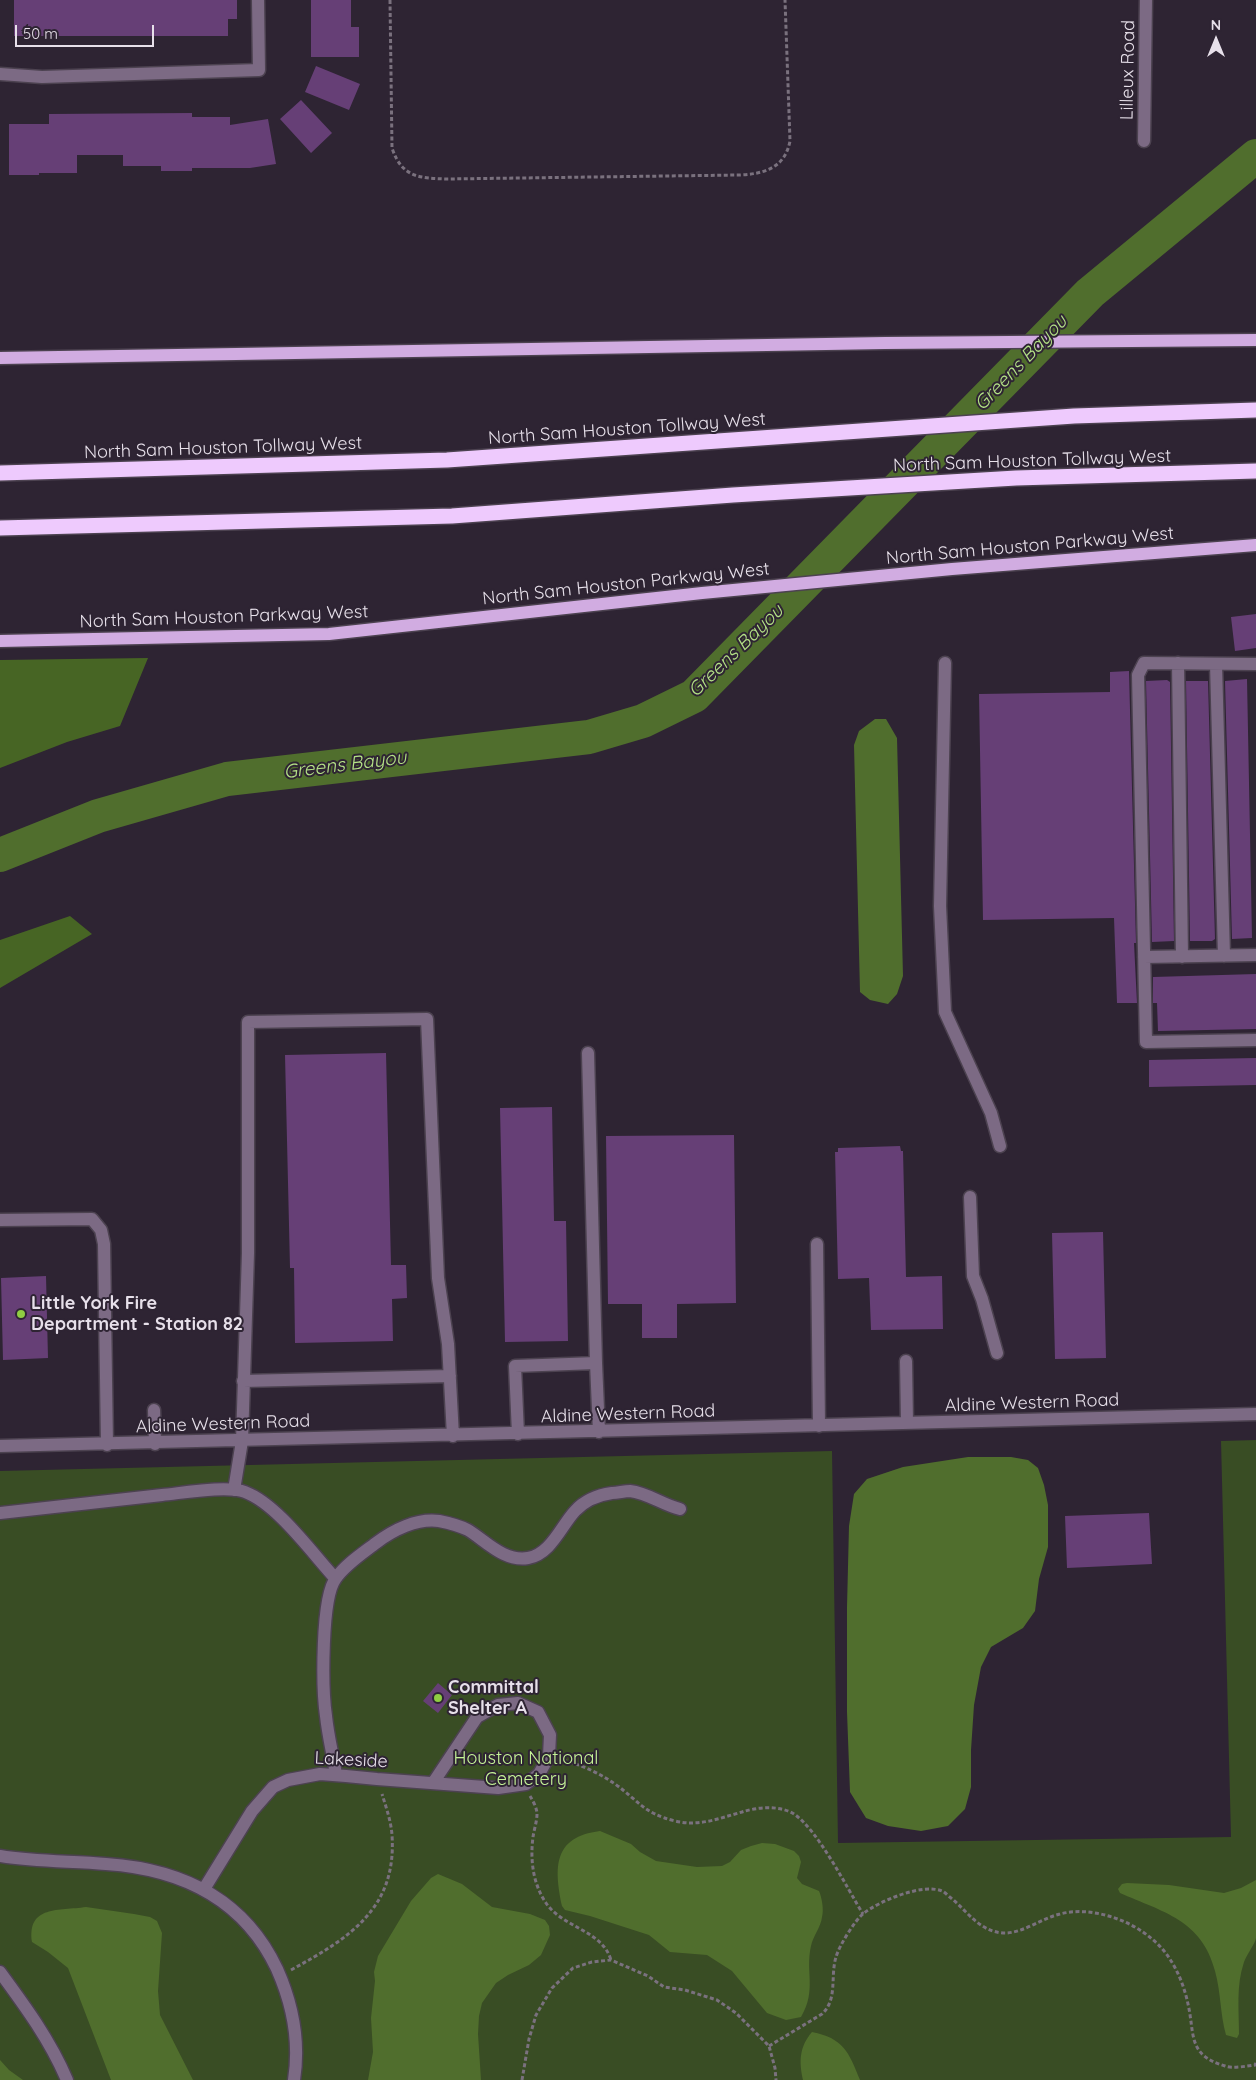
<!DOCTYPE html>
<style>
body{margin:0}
#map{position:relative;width:1256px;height:2080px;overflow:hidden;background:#2e2433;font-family:Quicksand,sans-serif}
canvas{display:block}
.north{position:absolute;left:1191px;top:15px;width:50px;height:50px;-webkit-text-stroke:4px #2e2433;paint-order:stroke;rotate:0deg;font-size:14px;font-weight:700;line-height:20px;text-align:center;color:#e7e0ea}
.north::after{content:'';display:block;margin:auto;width:18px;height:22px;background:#e7e0ea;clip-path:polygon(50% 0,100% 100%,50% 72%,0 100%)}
.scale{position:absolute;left:15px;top:25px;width:139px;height:22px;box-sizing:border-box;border:2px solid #e7e0ea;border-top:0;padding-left:6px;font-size:15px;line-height:18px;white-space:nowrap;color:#e7e0ea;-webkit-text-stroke:4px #2e2433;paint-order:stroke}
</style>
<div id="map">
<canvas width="1256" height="2080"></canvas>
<div class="north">N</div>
<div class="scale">50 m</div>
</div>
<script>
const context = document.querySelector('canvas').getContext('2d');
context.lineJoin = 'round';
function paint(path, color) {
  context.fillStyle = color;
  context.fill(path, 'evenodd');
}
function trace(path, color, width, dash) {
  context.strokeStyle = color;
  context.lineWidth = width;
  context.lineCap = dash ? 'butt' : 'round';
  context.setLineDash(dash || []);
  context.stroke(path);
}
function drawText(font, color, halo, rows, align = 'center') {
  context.font = font + ' Quicksand,sans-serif';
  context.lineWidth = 4;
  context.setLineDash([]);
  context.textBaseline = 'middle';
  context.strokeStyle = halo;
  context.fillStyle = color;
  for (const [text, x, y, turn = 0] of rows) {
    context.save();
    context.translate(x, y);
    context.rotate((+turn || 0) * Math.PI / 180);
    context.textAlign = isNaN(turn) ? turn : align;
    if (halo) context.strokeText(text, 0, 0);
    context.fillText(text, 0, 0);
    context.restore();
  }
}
paint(new Path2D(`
 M1256 1440V2080H0V1471L832 1451 838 1843 1231 1837 1221 1441Z`), '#394d24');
paint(new Path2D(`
 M148 658 120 726 67 742 0 768V660Z
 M70 916 92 934 0 988V940Z`), '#476524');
paint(new Path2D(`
 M875 719H886L897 738 903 976 897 994 888 1004 870 1000 860 992 854 745 859 731Z
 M968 1457H1011L1028 1460 1038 1468 1044 1485 1048 1505V1547L1039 1579 1035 1611 1023 1628 991 1647 981 1667 974 1705 971 1750V1787L965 1809 948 1826 921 1831 888 1826 866 1818 850 1792 847 1712V1607L849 1526 854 1494 867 1479 903 1467Z
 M600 1831 631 1844 640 1852 656 1861 697 1867 722 1866 730 1862 741 1850 751 1846 762 1843 775 1844 794 1851 799 1856 801 1862 797 1878 802 1884 819 1891C822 1898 824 1910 822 1917 821 1927 813 1936 811 1946 805 1972 817 1990 801 2017L786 2020 767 2013 732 1971 707 1955 670 1952 649 1935 590 1916 565 1910 562 1906C554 1867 553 1837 600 1831Z
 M438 1874 462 1884 492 1907 530 1914 545 1920 549 1926 550 1935 541 1955 529 1965 508 1975 496 1983 482 2003 479 2016 478 2034 481 2080H368L373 2052 371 2018 375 1981 374 1972 378 1956 411 1901 431 1878Z
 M1256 1880C1256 1897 1256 1921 1256 1938 1255 1944 1247 1954 1244 1962 1236 1986 1239 2009 1239 2034L1237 2038 1226 2035C1220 2014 1221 1992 1215 1971 1202 1920 1163 1912 1120 1893L1118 1889 1122 1884 1127 1883 1169 1885 1224 1893 1241 1888Z
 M86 1907 134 1914 150 1917 157 1921 162 1933 158 1991 160 2015 193 2080H111L68 1968 48 1952 32 1942C27 1905 59 1911 86 1907Z
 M812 2032C843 2038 849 2052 860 2080H803C799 2062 799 2047 812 2032Z
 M0 2060 9 2070 23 2080H0Z`), '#506e2d');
trace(new Path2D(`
 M0 855 98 816 227 779 589 737 643 721 694 696 1090 293 1256 156`), '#506e2d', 34);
paint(new Path2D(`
 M14 0H237V19H228V36H14Z
 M311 0H351V27H359V57H311Z
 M316 66 360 84 349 110 305 92Z
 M301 100 332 133 311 153 280 119Z
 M192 113V117H230V125L268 119 276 164 250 168H192V171H161V166H123V155H77V173H39V175H9V124H49V114Z
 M1256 614V648L1235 651 1231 617Z
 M1129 671 1136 943H1134L1137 1003H1117L1114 918 983 920 979 694 1110 692V672Z
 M1247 679 1252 938 1232 939 1225 681Z
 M1167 680 1170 682 1174 941 1152 942 1146 681Z
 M1186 681H1208L1215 939 1212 941H1190Z
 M1256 974V1029L1158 1031 1157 1003H1153V977Z
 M386 1053 391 1265H406L407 1298 392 1299 393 1341 295 1343 294 1268H290L285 1055Z
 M1256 1058V1085L1149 1087V1060Z
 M552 1107 554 1221H566L568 1341 505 1342 500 1108Z
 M734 1135 736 1303 677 1304V1338H642V1304H608L606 1136Z
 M900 1146 901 1151H903L906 1277 942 1276 943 1329 871 1330 869 1278 838 1279 835 1152H838V1148Z
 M1103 1232 1106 1358 1055 1359 1052 1233Z
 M46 1276 48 1358 3 1360 1 1278Z
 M1149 1513 1152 1564 1067 1568 1065 1516Z
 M438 1683 452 1695 438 1713 423 1701Z`), '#663f76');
const minor = new Path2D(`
 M0 74 42 77 259 70 258 0
 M1144 141 1146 0
 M945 663 940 906 945 1012 991 1113 1000 1146
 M1178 663 1182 957
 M1216 664 1224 956
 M1256 664 1144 663 1138 675 1146 1042 1256 1040
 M1144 957 1256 955
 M588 1053 596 1363
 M970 1197 973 1276 982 1299 997 1353
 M0 1220 92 1219 101 1230 104 1244 107 1445
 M817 1244 819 1426
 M906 1361 907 1423
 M243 1381 450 1376
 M154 1410 155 1444
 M518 1434 515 1366 596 1363 599 1432
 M0 1446 1256 1414
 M234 1490 242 1441 248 1253V1022L427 1019 438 1278 448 1344 453 1436
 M0 1513C54 1507 108 1501 162 1495 183 1493 227 1485 245 1492 277 1504 312 1553 335 1578
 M336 1775C333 1755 328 1736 326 1716 322 1689 321 1597 336 1578 346 1564 363 1553 376 1543 393 1530 417 1518 439 1521 449 1523 458 1525 468 1530 486 1541 504 1562 528 1558 551 1554 561 1526 575 1511 585 1500 598 1495 612 1493 618 1493 624 1491 630 1491 648 1493 663 1505 680 1509
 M0 1856C35 1862 71 1861 106 1864 181 1869 244 1899 277 1969 293 2005 300 2042 294 2080
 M204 1889 252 1811 273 1787 288 1780 320 1774 346 1776 377 1779 498 1788 526 1784 539 1774 549 1756 550 1735 538 1712 518 1703 498 1705 477 1717 433 1783
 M0 1972C25 2006 50 2040 67 2080`);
const major = new Path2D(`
 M0 358 885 343 1256 340
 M0 641 329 634 702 593 952 569 1256 545`);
const highway = new Path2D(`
 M0 473 447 460 1074 416 1256 410
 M0 528 452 516 733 495 1016 478 1256 471`);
trace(minor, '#4c4250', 15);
trace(major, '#4c4250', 15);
trace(highway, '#4c4250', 18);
trace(new Path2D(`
 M390 0 392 148C402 178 420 178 447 179L739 175C764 174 785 168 790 141L785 0
 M563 1760C582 1765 599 1773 615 1784 639 1801 643 1813 675 1821 699 1827 720 1818 742 1812 757 1807 780 1805 794 1814 818 1830 847 1888 863 1914
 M530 1796C533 1801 537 1808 537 1814 537 1821 534 1830 533 1837 530 1860 533 1884 546 1903 563 1928 602 1930 611 1960
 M291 1970C349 1938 397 1909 392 1835 391 1821 386 1807 382 1794
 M769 2046 822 2014C838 1999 830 1977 836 1957 839 1946 855 1920 864 1913 880 1901 922 1883 942 1891 945 1892 948 1896 951 1898 968 1912 979 1931 1003 1933 1022 1934 1042 1918 1060 1914 1090 1906 1129 1919 1152 1939 1171 1954 1183 1980 1188 2004 1195 2034 1187 2055 1225 2066 1233 2069 1246 2066 1255 2065L1256 2063
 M522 2080 529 2039 536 2015 552 1988 573 1968 592 1962 611 1960 648 1976 664 1987 685 1990 717 2000 736 2013 769 2046 775 2068 776 2080`), '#7a717e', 3, [4, 2.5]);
trace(minor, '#7c6a84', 12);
trace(major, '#d1ace1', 12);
trace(highway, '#eecafd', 15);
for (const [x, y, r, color] of [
 [21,1314,5,"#8fcd42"],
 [438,1698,5,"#8fcd42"]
]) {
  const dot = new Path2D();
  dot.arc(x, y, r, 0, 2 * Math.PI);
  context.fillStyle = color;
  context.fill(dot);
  trace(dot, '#2e2433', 2);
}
drawText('18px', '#e7e0ea', '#2e2433', [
 ["Lilleux Road",1128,70,-89],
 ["North Sam Houston Tollway West",627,429,-4],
 ["North Sam Houston Tollway West",223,448,-2],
 ["North Sam Houston Tollway West",1032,461,-2],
 ["North Sam Houston Parkway West",1030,546,-5],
 ["North Sam Houston Parkway West",626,584,-6],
 ["North Sam Houston Parkway West",224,617,-2],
 ["Aldine Western Road",1032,1403,-2],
 ["Aldine Western Road",628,1414,-2],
 ["Aldine Western Road",223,1424,-2],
 ["Lakeside",351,1760,3]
]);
drawText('bold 18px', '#e7e0ea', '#2e2433', [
 ["Little York Fire",31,1304],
 ["Department - Station 82",31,1325],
 ["Committal",448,1688],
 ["Shelter A",448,1709]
], 'left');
drawText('18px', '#c5f497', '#2e2433', [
 ["Houston National",526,1759],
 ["Cemetery",526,1780]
]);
drawText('italic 19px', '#b5e387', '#2e2433', [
 ["Greens Bayou",1021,363,-46],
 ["Greens Bayou",736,651,-44],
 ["Greens Bayou",345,765,-7]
]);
</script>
